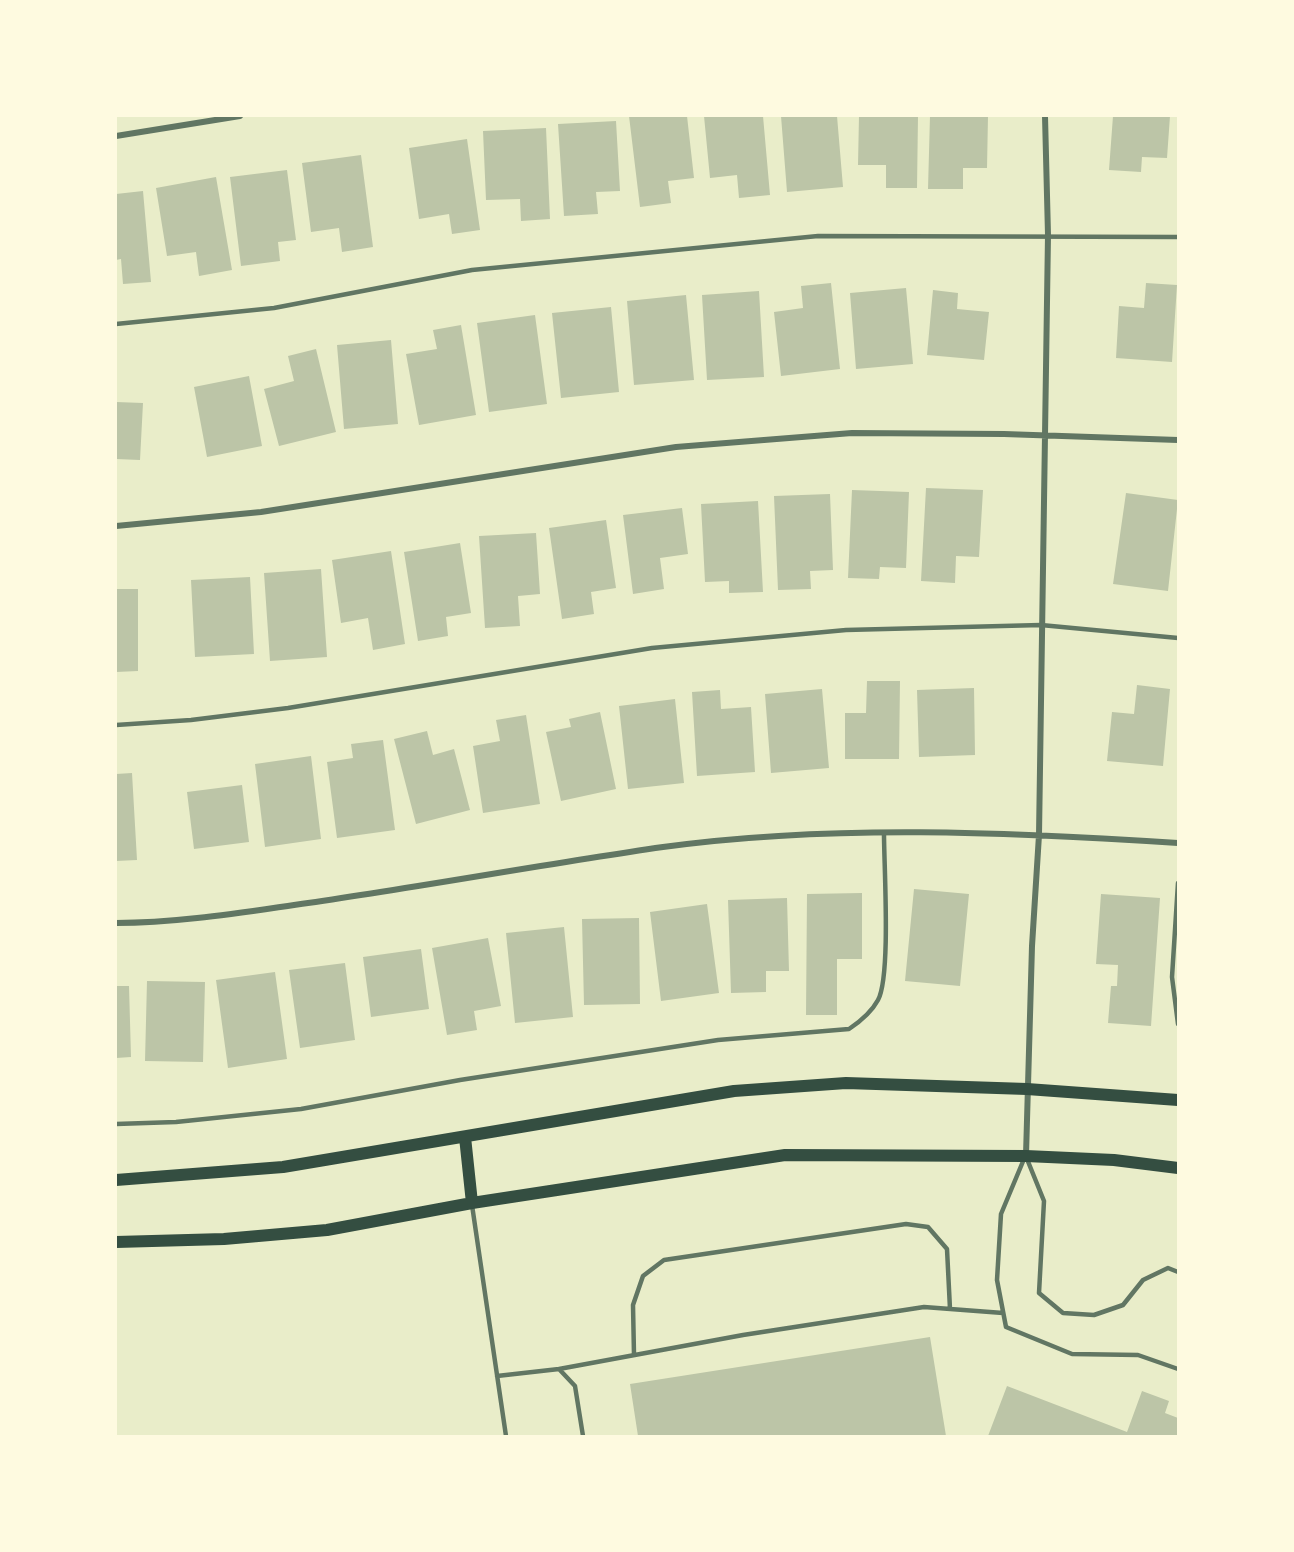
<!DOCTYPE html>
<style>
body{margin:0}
#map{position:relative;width:1294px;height:1552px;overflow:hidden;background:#e9edc9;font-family:"Noto Sans",sans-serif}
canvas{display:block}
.frame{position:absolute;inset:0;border:117px solid #fefae0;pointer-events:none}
</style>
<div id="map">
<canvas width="1294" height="1552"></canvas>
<div class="frame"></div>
</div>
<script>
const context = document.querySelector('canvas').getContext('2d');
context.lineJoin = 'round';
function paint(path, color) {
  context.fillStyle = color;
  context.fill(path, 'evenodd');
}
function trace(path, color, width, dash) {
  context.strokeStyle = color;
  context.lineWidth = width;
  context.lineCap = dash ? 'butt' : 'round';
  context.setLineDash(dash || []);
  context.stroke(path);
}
paint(new Path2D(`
 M629 116H687L694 178 668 181 671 203 640 207Z
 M704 116H763L770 195 739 198 737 175 710 178Z
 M781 116H837L843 187 787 192Z
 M859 116H918L917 188H886V165H858Z
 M930 116H988L987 168H963V189H928Z
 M1113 116H1170L1167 158 1142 157 1141 172 1109 170Z
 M616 121 620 191 596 192 598 214 564 216 558 124Z
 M546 128 550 219 521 221 520 199 486 200 483 131Z
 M467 139 480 230 452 234 449 214 419 219 409 148Z
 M361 155 373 247 342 252 339 228 311 232 302 163Z
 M287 170 296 240 278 242 280 261 241 266 230 177Z
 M216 177 232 270 199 276 196 252 167 256 156 188Z
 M143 191 151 282 123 284 121 259 116 260V194Z
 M831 283 840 369 781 376 774 312 803 308 801 286Z
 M1146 283 1177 285 1172 362 1116 358 1119 306 1144 308Z
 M906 288 913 364 856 369 850 293Z
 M933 290 958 293 957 309 989 312 984 360 927 355Z
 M759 291 764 377 707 380 702 295Z
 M686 295 694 380 634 385 627 301Z
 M611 307 619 392 561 398 552 313Z
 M535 315 547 404 489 412 477 323Z
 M461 325 476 415 419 425 406 354 437 349 433 330Z
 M391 340 398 424 344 429 337 345Z
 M316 349 336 432 279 446 264 389 294 381 288 356Z
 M249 376 262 446 207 457 194 387Z
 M116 402 143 403 140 460 116 459Z
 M926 488 983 490 979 557 956 556 955 583 921 581Z
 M852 490 909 492 906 568 880 567 879 579 848 578Z
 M1126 493 1178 500 1168 591 1113 584Z
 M830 494 833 570 810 571 811 589 778 590 774 496Z
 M758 501 763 592 729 593V581L705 582 701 504Z
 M682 508 688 554 660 558 664 589 633 594 623 515Z
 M606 520 616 588 591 592 594 614 562 619 549 528Z
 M536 533 540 594 518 596 520 626 485 628 479 536Z
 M460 543 471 613 446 617 448 636 418 641 404 552Z
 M391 551 405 644 373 650 368 618 341 623 332 560Z
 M321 569 327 657 270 661 264 573Z
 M250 577 254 654 195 657 191 580Z
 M116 589H138V671L116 672Z
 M867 681H900L899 759H845V713H866Z
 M1137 685 1170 689 1163 766 1107 761 1112 712 1134 714Z
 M974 688 975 755 919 757 917 690Z
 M822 689 829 768 771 773 765 694Z
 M720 690 721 709 751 707 755 772 697 776 692 692Z
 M675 699 684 783 628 789 619 706Z
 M600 712 616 789 561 801 546 732 571 727 569 719Z
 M526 715 540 804 483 813 473 746 500 741 496 720Z
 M427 731 433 755 454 749 470 810 416 824 394 739Z
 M383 740 395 830 337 838 327 762 353 758 351 744Z
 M311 756 321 839 265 847 255 764Z
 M132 773 137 860 116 861V774Z
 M242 785 249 842 194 849 187 792Z
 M914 889 969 894 960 986 905 981Z
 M862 893V959H837V1015H806L807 894Z
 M1101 894 1160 898 1151 1026 1108 1023 1111 986H1117L1118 965 1096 964Z
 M787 898 789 971H766V992L731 993 728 900Z
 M707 904 719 993 661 1001 650 912Z
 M639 918 640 1004 584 1005 582 919Z
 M564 927 573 1017 515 1023 506 933Z
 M488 938 501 1006 474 1011 477 1030 447 1035 432 948Z
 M421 949 429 1009 371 1017 363 957Z
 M345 963 355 1040 300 1048 289 970Z
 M275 972 287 1059 228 1068 216 980Z
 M147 981 205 982 203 1062 145 1061Z
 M116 986H129L131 1057 116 1058Z
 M930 1337 946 1436H638L630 1384Z
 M1007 1386 1127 1432 1142 1391 1169 1401 1165 1413 1178 1418V1436H988Z`), '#bcc5a7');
trace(new Path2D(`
 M116 324 274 308 472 270 818 236 1178 237
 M116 725 191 720 288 708 652 648 846 630 1041 625 1178 638
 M1178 883 1172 977 1178 1024
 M116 1124 176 1122 301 1109 460 1080 718 1040 849 1029C861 1021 871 1013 878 1000 891 976 884 867 884 834
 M1024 1159 1001 1214 997 1280 1006 1327 1072 1354 1138 1355 1178 1369
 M1027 1159 1044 1201 1039 1293 1063 1313 1094 1315 1123 1305 1143 1280 1168 1268 1178 1272
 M472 1205 506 1436
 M634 1355 633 1305 643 1276 664 1260 906 1224 928 1227 947 1249 950 1309
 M559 1369 743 1335 924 1307 1003 1313
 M497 1376 559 1369 575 1386 583 1436`), '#617663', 4.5);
trace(new Path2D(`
 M116 136 240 116
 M116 526 261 512 676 447 852 433 1004 434 1178 440
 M116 923C180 923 244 912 308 903 426 886 545 864 663 847 833 824 1008 832 1178 843
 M1026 1155 1032 946 1039 835 1048 235 1045 116`), '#617663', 6);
trace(new Path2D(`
 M465 1137 472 1203
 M116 1180 283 1167 734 1091 846 1083 1027 1089 1178 1100
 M116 1242 224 1239 327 1230 472 1203 785 1155 1026 1156 1114 1160 1178 1168`), '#344e41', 12);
</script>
